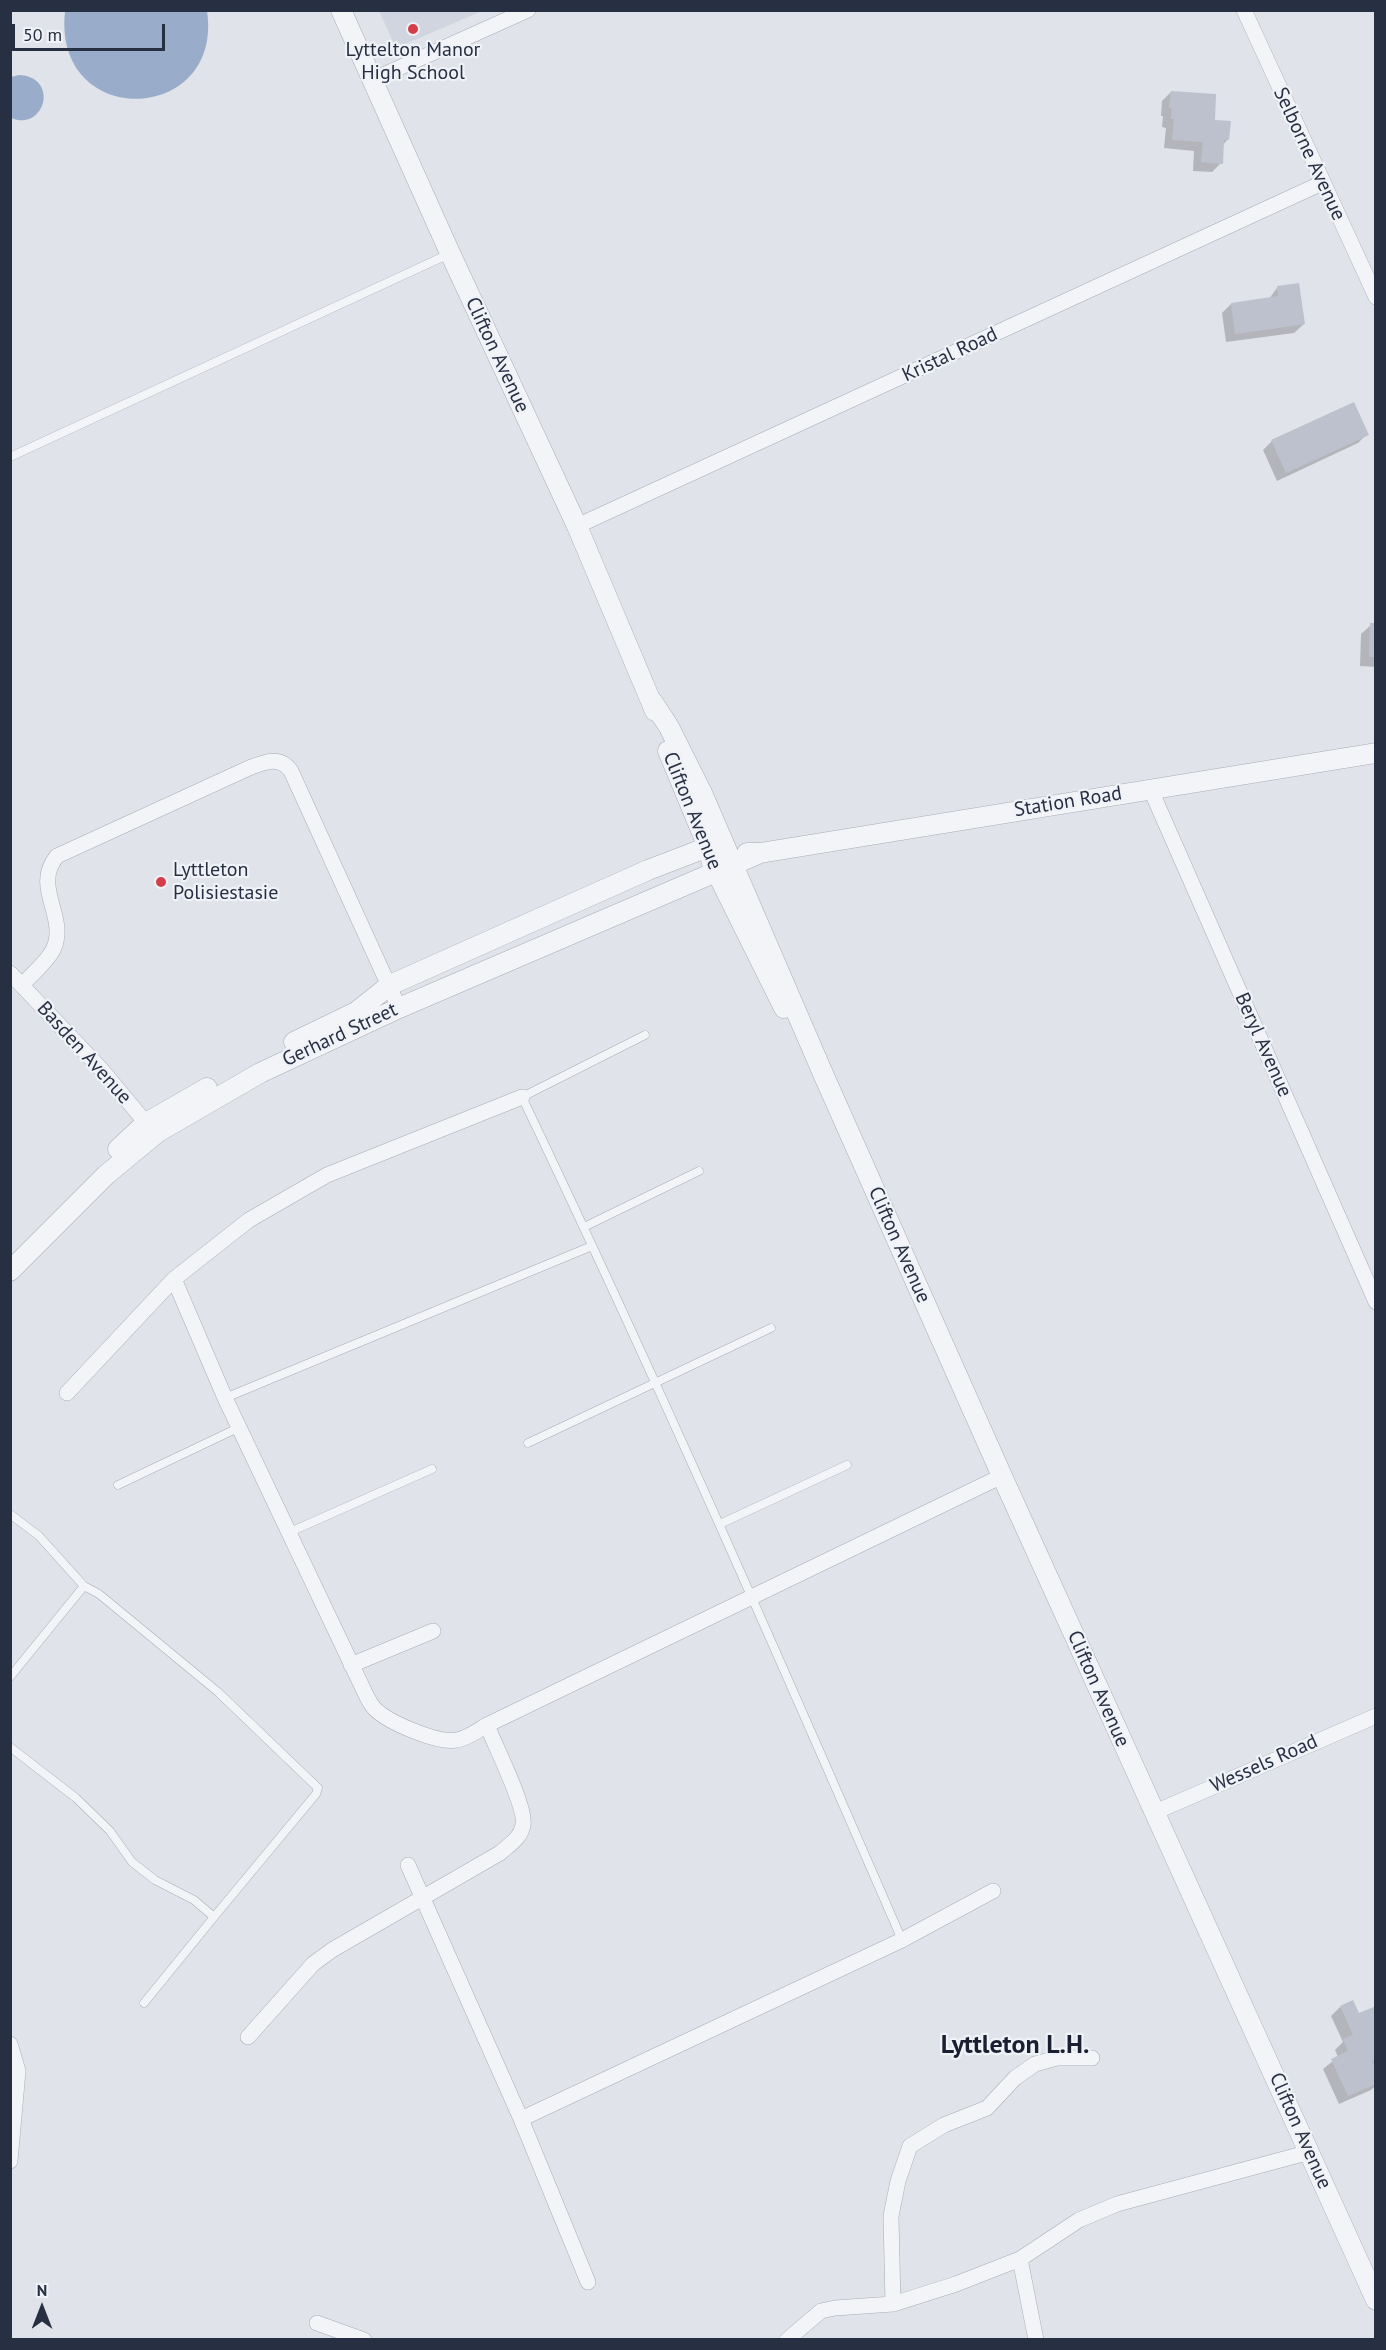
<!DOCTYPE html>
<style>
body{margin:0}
#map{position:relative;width:1386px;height:2350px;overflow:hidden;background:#e0e3e9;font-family:"PT Sans",sans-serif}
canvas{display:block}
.frame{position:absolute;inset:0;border:12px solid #272f42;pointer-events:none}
.north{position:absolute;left:12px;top:2278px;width:60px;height:60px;-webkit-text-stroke:4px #eff2f7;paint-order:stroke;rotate:0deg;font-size:16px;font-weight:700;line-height:24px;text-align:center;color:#272f42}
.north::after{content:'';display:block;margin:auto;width:21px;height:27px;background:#272f42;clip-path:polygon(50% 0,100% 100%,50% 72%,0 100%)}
.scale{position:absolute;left:12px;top:24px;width:153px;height:27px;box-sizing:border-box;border:3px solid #272f42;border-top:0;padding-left:8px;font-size:18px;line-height:21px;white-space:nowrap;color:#272f42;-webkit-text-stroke:4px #eff2f7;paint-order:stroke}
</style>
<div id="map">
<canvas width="1386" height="2350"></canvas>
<div class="frame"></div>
<div class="north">N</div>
<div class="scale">50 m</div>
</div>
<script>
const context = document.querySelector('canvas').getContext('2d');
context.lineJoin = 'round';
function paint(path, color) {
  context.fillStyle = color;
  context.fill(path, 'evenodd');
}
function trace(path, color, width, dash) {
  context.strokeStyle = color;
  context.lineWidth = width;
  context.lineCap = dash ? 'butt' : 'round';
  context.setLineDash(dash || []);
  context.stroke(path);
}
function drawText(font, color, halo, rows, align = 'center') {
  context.font = font + ' "PT Sans",sans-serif';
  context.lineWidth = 4.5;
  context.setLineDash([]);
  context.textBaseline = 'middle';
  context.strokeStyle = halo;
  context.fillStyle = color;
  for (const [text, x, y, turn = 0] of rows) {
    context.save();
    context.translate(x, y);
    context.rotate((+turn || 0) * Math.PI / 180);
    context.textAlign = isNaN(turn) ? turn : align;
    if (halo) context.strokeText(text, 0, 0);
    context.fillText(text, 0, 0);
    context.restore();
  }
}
paint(new Path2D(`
 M379 11H482L396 48Z`), '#d1d5df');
paint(new Path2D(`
 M65 11H207C224 125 52 131 65 11Z
 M19 75C60 77 45 132 11 118V77Z`), '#99adcb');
paint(new Path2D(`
 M1171 92 1213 122 1228 139 1223 145 1221 163 1212 172 1193 171 1194 151 1164 148 1166 128 1162 127 1163 116H1161L1162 101Z
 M1277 288 1304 324 1294 333 1226 342 1222 313 1231 304 1269 299Z
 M1367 434 1358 443 1277 481 1263 450 1272 441Z
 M1371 625H1376V667L1360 666 1361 634Z
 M1340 2007 1358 2015 1376 2008V2063L1372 2065 1376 2072V2085L1371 2090 1339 2104 1323 2069 1338 2057 1335 2050 1343 2042 1331 2016Z`), '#0003');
paint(new Path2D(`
 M1171 91 1216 94 1215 120 1231 121 1229 140H1224L1223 164 1201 162 1203 142 1172 140 1174 119H1171L1172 108H1169Z
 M1299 283 1305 324 1235 334 1231 303 1278 296 1277 286Z
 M1354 402 1369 435 1286 473 1271 440Z
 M1370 623H1376V657H1369Z
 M1353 2000 1359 2013 1376 2006V2060L1372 2061 1376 2068V2084L1348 2096 1331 2059 1348 2051 1343 2039 1353 2035 1340 2006Z`), '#bcc1cd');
const service = new Path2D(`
 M10 457 449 254
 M645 1035 522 1097C655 1375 779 1657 902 1940
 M584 1227 699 1171
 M225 1398 592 1246
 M528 1443 771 1328
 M118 1485 240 1427
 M10 1514 39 1536 84 1586
 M720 1524 847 1465
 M290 1532 432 1469
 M10 1677 84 1586 99 1594 218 1692 318 1788 316 1794 214 1917 194 1900 155 1880 132 1862 110 1831 76 1798 10 1747
 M144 2003 214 1917`);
const minor = new Path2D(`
 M1244 10 1376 297
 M372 80 528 10
 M577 526 1322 183
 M1150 788 1376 1302
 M10 973 102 1070 146 1123 155 1129
 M22 985C32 974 46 963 53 950 69 917 31 887 57 856L249 768C264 762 280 755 291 771L399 1008
 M174 1279 225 1398 367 1697C369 1701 372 1706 375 1709 389 1723 439 1744 457 1740 468 1738 477 1731 487 1725L1002 1476
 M67 1393 174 1279 249 1220 327 1175 522 1097
 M351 1665 433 1631
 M1153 1813 1376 1716
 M408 1865 521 2119 588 2282
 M248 2037 313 1964 332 1950 500 1853C509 1845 521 1838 523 1825 527 1808 494 1744 487 1725
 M10 2044 18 2071 10 2161
 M521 2119 902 1940 993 1891
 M1020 2259 1036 2340
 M893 2304 891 2216 898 2181 910 2146 944 2125 987 2108 1015 2078 1035 2064 1057 2058H1092
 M317 2323 364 2340
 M787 2340 821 2311 835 2308 893 2304 956 2284 1020 2259 1079 2220 1117 2204 1310 2152`);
const tertiary = new Path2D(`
 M341 10 450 253 577 526 655 711
 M652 701 669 727 702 793 824 1076 1002 1476 1376 2300
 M668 751 708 847 712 863 784 1008
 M747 853H760L1376 753
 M294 1042 356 1012 390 985 648 870 708 847
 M118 1149 146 1123 207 1088
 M10 1271 106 1175 158 1132 260 1073 399 1008 760 853`);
trace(service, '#a8adb7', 9);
trace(minor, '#a8adb7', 16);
trace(tertiary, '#a8adb7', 21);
trace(service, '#f3f4f7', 8);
trace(minor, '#f3f4f7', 15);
trace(tertiary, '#f3f4f7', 20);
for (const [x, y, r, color] of [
 [413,29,6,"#d53e48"],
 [161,882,6,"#d53e48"]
]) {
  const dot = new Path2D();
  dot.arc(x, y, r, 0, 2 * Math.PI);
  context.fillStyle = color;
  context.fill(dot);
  trace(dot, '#eff2f7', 2);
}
drawText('20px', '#272f42', '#eff2f7', [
 ["Lyttelton Manor",413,50],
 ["High School",413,73],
 ["Lyttleton",173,870,"left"],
 ["Polisiestasie",173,893,"left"]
]);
drawText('20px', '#272f42', '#eff2f7', [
 ["Selborne Avenue",1309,154,65],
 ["Clifton Avenue",497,355,65],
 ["Kristal Road",950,355,-25],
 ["Station Road",1068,802,-9],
 ["Clifton Avenue",692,811,68],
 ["Gerhard Street",340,1035,-25],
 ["Beryl Avenue",1263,1045,66],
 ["Basden Avenue",84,1053,48],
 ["Clifton Avenue",899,1245,66],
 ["Clifton Avenue",1098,1689,66],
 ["Wessels Road",1264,1764,-24],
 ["Clifton Avenue",1300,2131,66]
]);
drawText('bold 26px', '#1a2032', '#eff2f7', [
 ["Lyttleton L.H.",1015,2046]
]);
</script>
